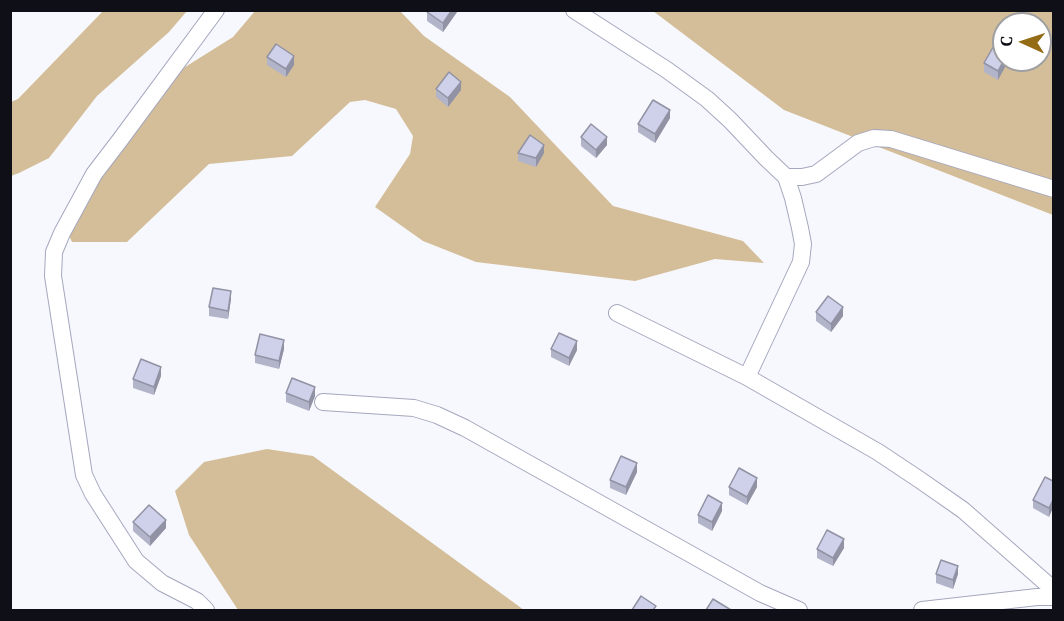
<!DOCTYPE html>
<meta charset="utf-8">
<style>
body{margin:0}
#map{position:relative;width:1064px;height:621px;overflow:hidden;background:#f7f8fd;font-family:"PT Serif",serif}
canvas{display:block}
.frame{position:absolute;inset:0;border:12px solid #0e0f17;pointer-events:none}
.north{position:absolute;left:992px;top:12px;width:60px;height:60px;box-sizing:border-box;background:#fff;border:2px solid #9f9fa2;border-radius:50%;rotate:273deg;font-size:16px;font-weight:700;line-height:24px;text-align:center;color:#0e0f17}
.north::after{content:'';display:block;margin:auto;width:21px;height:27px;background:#946c16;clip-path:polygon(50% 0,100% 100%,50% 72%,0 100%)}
</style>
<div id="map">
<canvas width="1064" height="621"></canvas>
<div class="frame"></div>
<div class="north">С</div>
</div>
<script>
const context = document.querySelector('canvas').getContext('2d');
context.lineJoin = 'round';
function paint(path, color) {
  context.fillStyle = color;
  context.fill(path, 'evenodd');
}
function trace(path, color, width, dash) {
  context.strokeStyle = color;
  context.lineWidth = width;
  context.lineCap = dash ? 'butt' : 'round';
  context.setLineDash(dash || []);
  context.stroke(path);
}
paint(new Path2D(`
 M103 11H187L169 32 97 96 49 158 19 173 11 176V102L18 99Z
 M255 11H400L424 36 510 97 613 206 743 241 764 263 715 259 635 281 476 262 423 241 375 207 410 154 413 136 396 109 365 100 350 102 292 156 209 164 127 242H72L65 227 158 84 233 37Z
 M653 11H1053V215L784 110ZM1004 24H1040V60H1004Z
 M267 449 313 456 524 610H238L189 535 175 491 204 462Z`), '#d4be99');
const street = new Path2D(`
 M574 10 667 70 707 99 730 120 766 158 786 177 793 198 800 228 803 244 801 262 747 377
 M786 177H802L816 174 858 143 874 138 891 139 1054 189
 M617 313 747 377 878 452 920 480 963 510 1054 590
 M323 402 414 408 437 415 465 428 760 593 799 610
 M206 610 197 601 162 583 136 561 93 494 84 475 53 276 54 252 62 233 94 174 120 140 216 10
 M922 610 1037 597H1054`);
trace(street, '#a5a7be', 18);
trace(street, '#fff', 16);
paint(new Path2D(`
 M457 10V12L443 32 427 21V12Z
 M1004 47 998 80 984 72V63Z
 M267 57 294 65 286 77 267 65Z
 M436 89 461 90 448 107 436 97Z
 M670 118 655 143 638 132V124Z
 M581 137 607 145 596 158 581 146Z
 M518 153H544L536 167 518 161Z
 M231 299 228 319 209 316V307Z
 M816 312 843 316 831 332 816 321Z
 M284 349 279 369 255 363V355Z
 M551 349 577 350 569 366 551 357Z
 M161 376 154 395 133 388V379Z
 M286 393 315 396 309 411 286 402Z
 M637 472 626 495 610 488V480Z
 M1053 481 1049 517 1033 508V500Z
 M729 487H757L747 505 729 495Z
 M722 511 712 531 698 523V515Z
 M133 522 166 528 150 546 133 531Z
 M844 548 833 566 817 558V549Z
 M936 574H958L953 589 936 583Z`), '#b2b4c9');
paint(new Path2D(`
 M452 10H457V12L443 32V23Z
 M294 56V65L286 77V69Z
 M1004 60H1009L998 80V71Z
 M461 82V90L448 107V98Z
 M670 110V118L655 143V134Z
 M607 137V145L596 158V150Z
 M544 145V153L536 167V158Z
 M231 291V299L228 319V311Z
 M843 307V316L831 332V324Z
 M284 340V349L279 369V361Z
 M577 341V350L569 366V358Z
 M161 367V376L154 395V387Z
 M315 387V396L309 411V402Z
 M637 463V472L626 495V487Z
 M757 478V487L747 505V497Z
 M1053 500V508L1049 517V508Z
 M722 503V511L712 531V522Z
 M166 520V528L150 546V537Z
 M844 539V548L833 566V558Z
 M958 566V574L953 589V580Z`), '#9192a4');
const building = new Path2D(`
 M429 10H452L443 23 427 12Z
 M996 42 1004 47V60L998 71 984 63Z
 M276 44 294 56 286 69 267 57Z
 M449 72 461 82 448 98 436 89Z
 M653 100 670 110 655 134 638 124Z
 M591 124 607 137 596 150 581 137Z
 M530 135 544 145 536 158 518 153Z
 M213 288 231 291 228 311 209 307Z
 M828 296 843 307 831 324 816 312Z
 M559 333 577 341 569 358 551 349Z
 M260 334 284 340 279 361 255 355Z
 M141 359 161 367 154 387 133 379Z
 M292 378 315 387 309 402 286 393Z
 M621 456 637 463 626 487 610 480Z
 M739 468 757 478 747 497 729 487Z
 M1045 477 1053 481V500L1049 508 1033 500Z
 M708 495 722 503 712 522 698 515Z
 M149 505 166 520 150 537 133 522Z
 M827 530 844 539 833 558 817 549Z
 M941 560 958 566 953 580 936 574Z
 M641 596 656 606 653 610H632Z
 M713 599 731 610H706Z`);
paint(building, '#cfd1ea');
trace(building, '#9192a4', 1.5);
</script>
